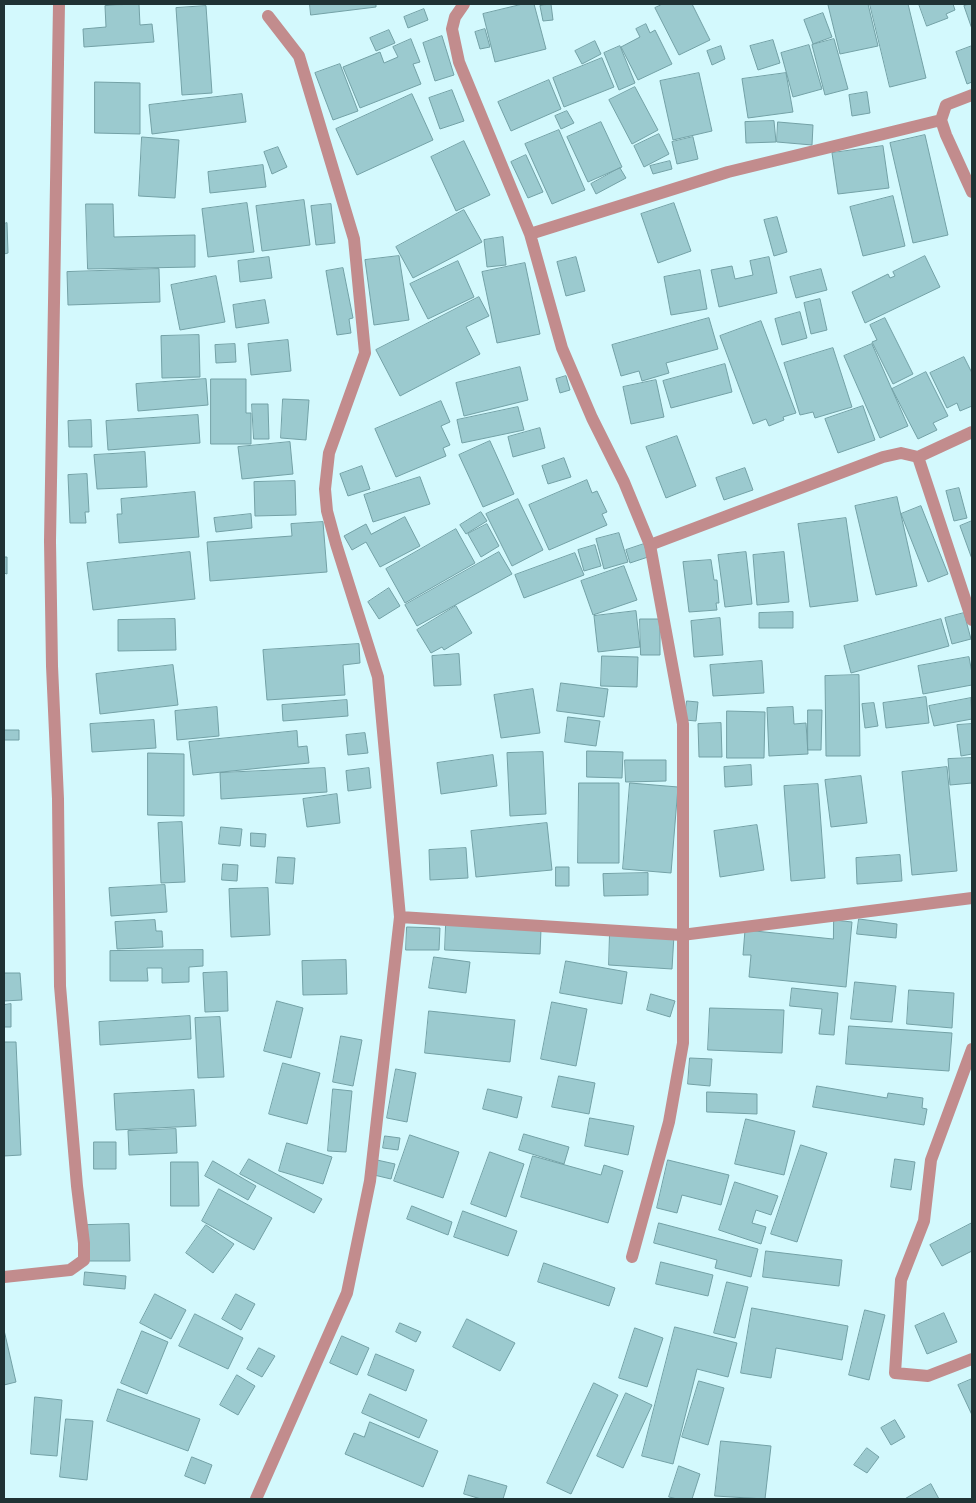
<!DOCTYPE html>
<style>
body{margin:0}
#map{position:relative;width:976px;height:1503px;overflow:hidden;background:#d3f9fd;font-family:"Exo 2",sans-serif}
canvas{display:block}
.frame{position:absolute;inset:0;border:5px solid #1f3234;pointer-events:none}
</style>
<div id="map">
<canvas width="976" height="1503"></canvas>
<div class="frame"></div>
</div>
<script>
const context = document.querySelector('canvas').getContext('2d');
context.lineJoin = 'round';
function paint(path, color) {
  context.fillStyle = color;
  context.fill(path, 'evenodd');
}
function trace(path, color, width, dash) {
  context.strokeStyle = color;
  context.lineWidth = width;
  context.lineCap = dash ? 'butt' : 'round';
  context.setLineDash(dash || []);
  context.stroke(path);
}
const building = new Path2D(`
 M139 4 140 25 152 24 154 42 84 47 83 29 106 27 105 6Z
 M310 4H376V7L311 15Z
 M523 4H534L546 49 495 62 483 14Z
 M551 4 553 20 543 21 540 6Z
 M663 4H692L710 40 679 55 655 8Z
 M834 4H868L878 46 840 54 828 5Z
 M870 4H908L926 78 890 87Z
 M919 4H953L955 10 946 14 948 18 927 26Z
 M972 4V29L964 6Z
 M206 6 212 93 182 95 176 8Z
 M424 9 428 20 408 28 404 17Z
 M823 13 832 37 813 44 804 20Z
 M646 24 650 33 655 30 672 64 638 80 621 47 640 37 636 29Z
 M485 29 490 47 480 49 475 32Z
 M389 30 395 43 376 51 370 38Z
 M442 36 454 75 435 81 423 43Z
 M411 39 420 62 413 64 421 84 360 108 343 67 380 52 384 63 398 57 393 47Z
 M834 39 848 89 825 95 812 45Z
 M773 40 780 63 758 70 750 46Z
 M595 41 601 54 582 64 575 51Z
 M809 45 822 89 793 97 781 53Z
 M620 46 635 83 619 90 604 53Z
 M721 46 725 59 712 65 707 51Z
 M972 46V82L967 84 956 52Z
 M602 58 614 87 564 107 553 78Z
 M340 64 358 111 333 120 315 73Z
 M699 73 712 131 673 140 660 81Z
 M786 73 793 112 748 118 742 79Z
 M549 80 561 109 511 131 498 102Z
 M95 82 140 83V134L95 133Z
 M635 87 658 130 632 144 609 100Z
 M452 90 464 121 440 129 429 98Z
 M867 92 870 113 852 116 849 95Z
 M242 94 246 122 152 134 149 105Z
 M412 94 433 140 357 175 336 129Z
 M567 111 574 123 561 129 555 116Z
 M774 121 776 142 746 143 745 122Z
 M601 122 622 167 588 182 567 137Z
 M778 122 813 125 812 145 777 142Z
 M559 130 585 190 552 204 525 144Z
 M659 134 669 154 644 167 634 146Z
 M925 135 948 235 913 243 890 143Z
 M142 137 179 140 175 198 139 196Z
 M693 137 698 159 677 164 672 142Z
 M464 141 490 195 456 211 431 157Z
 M883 146 889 188 838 194 832 153Z
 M278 147 287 167 272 174 264 152Z
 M526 155 543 192 528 198 511 162Z
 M670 161 672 169 653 174 650 166Z
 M263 165 266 187 210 193 208 172Z
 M620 168 626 178 596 194 591 184Z
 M893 196 905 246 863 256 850 207Z
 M304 200 310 245 262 251 256 206Z
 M247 203 254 252 208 257 202 209Z
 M674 203 691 251 658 263 641 214Z
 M86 204H113L114 237 195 235V267L88 269Z
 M331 204 335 243 316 245 311 206Z
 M464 210 482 242 413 278 396 247Z
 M777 217 787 252 774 256 764 220Z
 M7 223 8 253 4 254V224Z
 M503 237 506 265 487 267 484 240Z
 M399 256 409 320 374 325 365 260Z
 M925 256 940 287 865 323 852 292 888 274 890 278 895 276 893 272Z
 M269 257 272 278 240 282 238 261Z
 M576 257 585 291 566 296 557 262Z
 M769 257 777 293 719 307 711 270 732 266 735 279 753 275 750 261Z
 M458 261 474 297 428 319 410 284Z
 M525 263 540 334 497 343 482 272Z
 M343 268 353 318 349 319 351 333 337 335 326 271Z
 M159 269 160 302 68 305 67 272Z
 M821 269 827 290 796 298 790 277Z
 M700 270 707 309 671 315 664 277Z
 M216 276 225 322 180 330 171 285Z
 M479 297 489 316 466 327 480 354 400 396 376 350Z
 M820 299 827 330 811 334 804 303Z
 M265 300 269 323 236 328 233 305Z
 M800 312 807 338 782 345 775 319Z
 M709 318 718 349 666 363 669 373 642 381 639 371 621 376 612 345Z
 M885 318 913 374 893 384 872 342 877 340 870 325Z
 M761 321 796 413 783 417 784 420 769 426 766 419 753 424 720 336Z
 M199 335 200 377 162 378 161 336Z
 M288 340 291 371 251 375 248 344Z
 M235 344 236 362 216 363 215 345Z
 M872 344 908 426 880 438 844 356Z
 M833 348 852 407 815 418 813 412 800 415 784 363Z
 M964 357 972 373V406L960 411 957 403 947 408 930 373Z
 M725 364 732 392 671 408 663 381Z
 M520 367 528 400 464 416 456 383Z
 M926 372 948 416 933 423 937 430 918 439 892 389Z
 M566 376 570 390 560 393 556 379Z
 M206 379 208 405 138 411 136 384Z
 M211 379H246V413H251V444H211Z
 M656 380 664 417 631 424 623 387Z
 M283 399 309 400 306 440 281 438Z
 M441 401 450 422 441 426 450 445 443 448 446 456 396 477 375 429Z
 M252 404H268L269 439H254Z
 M863 406 875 440 838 453 825 419Z
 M518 407 524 430 462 443 457 420Z
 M198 415 200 443 108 450 106 421Z
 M91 420 92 447H69L68 421Z
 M540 428 545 448 513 457 508 437Z
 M677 436 696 486 666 498 646 447Z
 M490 441 514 494 483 507 459 455Z
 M290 442 293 474 242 479 238 447Z
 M145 452 147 487 97 489 94 455Z
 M564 458 571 477 548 484 542 466Z
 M362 466 370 489 348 496 340 474Z
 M745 468 753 490 724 500 716 478Z
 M87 474 89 512H85L86 523H70L68 475Z
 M420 477 430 504 373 522 364 495Z
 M587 480 592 493 597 491 607 512 602 514 607 525 549 550 529 505Z
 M295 481 296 515 255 516 254 482Z
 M959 488 967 518 954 521 946 491Z
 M195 492 199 537 119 543 117 514H122L121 499Z
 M897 497 917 586 876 595 855 506Z
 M518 499 543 550 512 566 486 514Z
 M921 506 948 574 928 582 901 514Z
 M481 512 487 521 466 534 460 525Z
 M251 514 252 528 216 532 214 518Z
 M405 517 420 546 380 567 366 542 352 550 344 536 366 524 371 534Z
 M846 518 858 601 810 607 798 524Z
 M972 521V559L960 526Z
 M323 522 327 572 210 581 207 542 292 536 291 524Z
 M487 524 499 546 481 557 468 534Z
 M456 529 475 563 405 603 386 569Z
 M619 533 628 562 604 569 596 539Z
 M644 544 648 557 630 563 626 550Z
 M595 545 601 566 584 571 578 550Z
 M190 552 195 599 93 610 87 563Z
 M499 552 512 574 417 626 405 605Z
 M746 552 752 604 725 607 718 555Z
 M784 552 789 602 757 605 753 555Z
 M575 553 584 575 524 598 515 575Z
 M4 557H7V574L4 573Z
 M711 560 714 580H717L719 603H716L717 610 689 612 683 562Z
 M624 566 637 600 593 615 581 581Z
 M389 588 400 606 379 619 368 602Z
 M456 606 472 633 444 650 442 647 431 653 417 630Z
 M636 611 640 647 598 652 594 616Z
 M793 612V628H759V613Z
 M964 613 971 639 952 644 945 618Z
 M720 618 723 655 694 657 691 621Z
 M175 619 176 650 118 651V620Z
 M640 619H660V655H641Z
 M941 619 949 646 851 673 844 646Z
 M359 644 360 663 343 665 345 695 267 700 263 650Z
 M459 654 461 685 434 686 432 656Z
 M602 656 638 657 637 687 601 686Z
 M969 657 972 673V685L923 694 918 666Z
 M762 661 764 693 713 696 710 665Z
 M173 665 178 705 100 714 96 674Z
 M859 675 860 756H826L825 676Z
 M561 683 608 689 604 717 557 711Z
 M533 689 540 733 501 738 494 695Z
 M926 697 929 723 886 728 883 703Z
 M971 698 972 719 934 726 929 706Z
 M347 700 348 716 283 721 282 705Z
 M687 701 698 702 696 721 685 720Z
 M874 703 878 726 865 728 862 704Z
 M217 707 219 736 177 740 175 711Z
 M793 707 794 724 806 723 808 754 769 756 767 708Z
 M808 710H822L821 750H808Z
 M727 711 765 712 764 758H727Z
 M568 717 600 721 596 746 565 742Z
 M154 720 156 748 92 752 90 724Z
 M721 723 722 757H699L698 724Z
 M972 724V754L961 756 957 725Z
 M4 730H19V740H4Z
 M297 731 298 747 307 746 309 763 193 775 189 742Z
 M365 733 368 753 348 755 346 735Z
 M587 751 623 752 622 778 587 777Z
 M543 752 546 814 510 816 507 753Z
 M148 753 184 754V816L148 815Z
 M493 755 497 786 441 794 437 763Z
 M972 758V783L950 785 948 759Z
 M625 760H666V781L626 782Z
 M751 765 752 785 725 787 724 767Z
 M947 767 957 871 912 875 902 772Z
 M325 768 327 792 221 799 220 773Z
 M369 768 371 788 348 791 346 771Z
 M861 776 867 823 831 827 825 780Z
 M579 783H619V863H578Z
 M630 783 678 787 671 873 623 869Z
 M818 784 825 878 791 881 784 786Z
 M337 794 340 823 307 827 303 799Z
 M182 822 185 882 161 883 158 823Z
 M547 823 552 870 476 877 471 831Z
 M757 825 764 870 720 877 714 831Z
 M221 827 242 829 240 846 219 844Z
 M251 833 266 834 265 847 251 846Z
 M466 848 468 878 430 880 429 850Z
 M900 855 902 881 857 884 856 858Z
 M278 857 295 858 293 884 276 883Z
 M223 864 238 865 237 881 222 880Z
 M556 867H569V886H556Z
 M648 873V895L604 896 603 874Z
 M165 885 167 912 111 916 109 888Z
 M268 888 270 935 231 937 229 889Z
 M859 919 897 924 896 938 857 934Z
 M155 920 156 931H162L163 947 117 949 115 922Z
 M834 920 852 922 846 987 749 977 751 955H743L745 930 833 939Z
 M446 925 541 929 540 954 445 950Z
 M407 927 440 928 439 950H406Z
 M610 932 674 935 672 969 609 965Z
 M203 950V966L189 967V982L162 983V968H147L148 981H110V951Z
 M434 957 470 962 466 993 429 988Z
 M346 960 347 994 303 995 302 961Z
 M566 961 627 972 622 1004 560 993Z
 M227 972 228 1011 205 1012 203 973Z
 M4 973H20L22 1000 4 1001Z
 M855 982 896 986 892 1022 851 1019Z
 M792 988 838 993 834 1035 819 1034 822 1009 790 1006Z
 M909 990 954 993 952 1028 907 1024Z
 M651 994 675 1001 670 1017 647 1010Z
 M277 1001 303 1008 291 1058 264 1051Z
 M552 1002 587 1009 576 1066 541 1059Z
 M11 1004V1027H4V1005Z
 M710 1008 784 1010 782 1053 708 1050Z
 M429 1011 515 1020 510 1062 425 1053Z
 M190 1016 191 1039 100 1045 99 1022Z
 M220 1017 224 1077 198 1078 195 1018Z
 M849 1026 952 1033 949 1071 846 1064Z
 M341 1036 362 1040 353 1086 333 1082Z
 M4 1042H16L21 1155 4 1156Z
 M690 1058 712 1059 710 1086 688 1084Z
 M283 1063 320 1073 307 1124 269 1114Z
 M396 1069 416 1073 407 1122 387 1118Z
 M559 1076 595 1083 589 1114 552 1107Z
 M817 1086 887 1098 888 1093 923 1098 922 1108 927 1109 924 1125 813 1107Z
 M333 1089 352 1091 346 1152 328 1151Z
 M488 1089 522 1097 517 1118 483 1109Z
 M194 1090 196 1126 116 1130 114 1094Z
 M707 1092 757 1094V1114L707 1112Z
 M590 1118 634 1126 628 1155 585 1146Z
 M746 1119 795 1131 784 1175 735 1164Z
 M176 1129 177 1153 129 1155 128 1131Z
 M524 1134 569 1147 564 1164 519 1150Z
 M410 1135 459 1152 443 1198 394 1181Z
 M385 1136 400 1138 398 1150 383 1148Z
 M94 1142H116V1169H94Z
 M287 1143 332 1157 323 1184 279 1171Z
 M801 1145 827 1153 797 1242 771 1234Z
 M490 1152 524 1164 506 1217 471 1204Z
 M533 1156 601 1175 604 1165 623 1171 608 1223 521 1197Z
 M249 1159 322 1199 314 1213 240 1174Z
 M895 1159 915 1162 911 1190 891 1187Z
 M377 1160 395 1164 391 1179 374 1175Z
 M668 1160 729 1175 721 1205 682 1195 677 1213 657 1208Z
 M213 1161 256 1186 248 1200 205 1176Z
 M171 1162H198L199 1206H171Z
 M735 1182 778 1196 771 1215 756 1210 752 1223 766 1227 761 1244 719 1230Z
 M219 1189 272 1218 254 1250 202 1221Z
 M412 1206 452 1222 448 1235 407 1219Z
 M463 1211 517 1231 508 1256 454 1237Z
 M659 1223 758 1249 751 1277 715 1268 717 1260 654 1243Z
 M972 1223V1251L942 1266 930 1245Z
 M129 1224 130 1261H88L87 1225Z
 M206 1225 234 1244 213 1273 186 1253Z
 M766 1251 842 1260 839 1286 763 1277Z
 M661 1262 713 1275 708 1296 656 1284Z
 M544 1263 615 1288 609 1306 538 1282Z
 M85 1272 126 1276 125 1289 84 1285Z
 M727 1282 748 1287 735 1338 714 1333Z
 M155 1294 186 1310 171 1339 140 1323Z
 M236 1294 255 1304 241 1330 222 1319Z
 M752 1308 848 1326 842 1360 776 1348 771 1378 741 1373Z
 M865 1310 885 1315 869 1380 849 1375Z
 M944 1313 957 1342 927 1354 915 1326Z
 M195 1314 243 1338 228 1369 179 1346Z
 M467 1319 515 1343 500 1371 453 1347Z
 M400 1323 421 1332 416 1342 396 1332Z
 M675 1327 737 1343 728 1377 697 1369 673 1464 642 1456Z
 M635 1328 663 1338 647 1387 619 1378Z
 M4 1330 16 1382 4 1385Z
 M142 1331 168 1342 147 1394 121 1383Z
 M342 1336 369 1348 357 1375 330 1363Z
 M259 1348 275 1356 262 1377 247 1369Z
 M376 1354 414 1370 406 1391 368 1375Z
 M237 1375 255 1386 238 1415 220 1405Z
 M972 1379V1415L958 1385Z
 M699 1381 724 1388 708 1445 682 1437Z
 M594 1383 618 1395 571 1494 547 1483Z
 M118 1389 200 1419 188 1451 107 1421Z
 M626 1393 652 1405 623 1468 597 1456Z
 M370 1394 427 1420 419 1438 362 1413Z
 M35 1397 62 1400 57 1456 31 1454Z
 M66 1419 93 1421 87 1480 60 1477Z
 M895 1420 905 1437 891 1445 881 1428Z
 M370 1422 438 1451 423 1487 345 1454 354 1433 364 1437Z
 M721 1441 771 1446 765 1499 715 1496Z
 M867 1448 879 1457 867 1473 854 1465Z
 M192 1457 212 1465 205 1484 185 1476Z
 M679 1466 700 1474 692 1499H677L669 1497Z
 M469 1475 507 1486 503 1499H481L464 1494Z
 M931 1484 939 1499H905Z`);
paint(building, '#9bcacf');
trace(building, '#73a1a6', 1);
trace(new Path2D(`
 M464 4 455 17 452 29 459 62 530 234 562 348 592 418 624 482 650 545 683 724V1043L669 1122 632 1257
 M972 95 946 105 941 120 946 135 972 192
 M530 234 728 172 941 120
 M918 457 972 620
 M650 545 883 457 901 453 918 457 972 432
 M400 917 682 935 972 898
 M972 1049 931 1160 924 1221 901 1280 895 1373 928 1376 972 1359
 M4 1277 70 1270 84 1260V1243L77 1186 60 986 58 799 52 666 50 541 59 4
 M256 1499 347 1293 370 1181 400 917 378 677 336 544 327 511 325 489 329 453 365 353 354 239 299 56 268 16`), '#c28c8d', 12);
</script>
